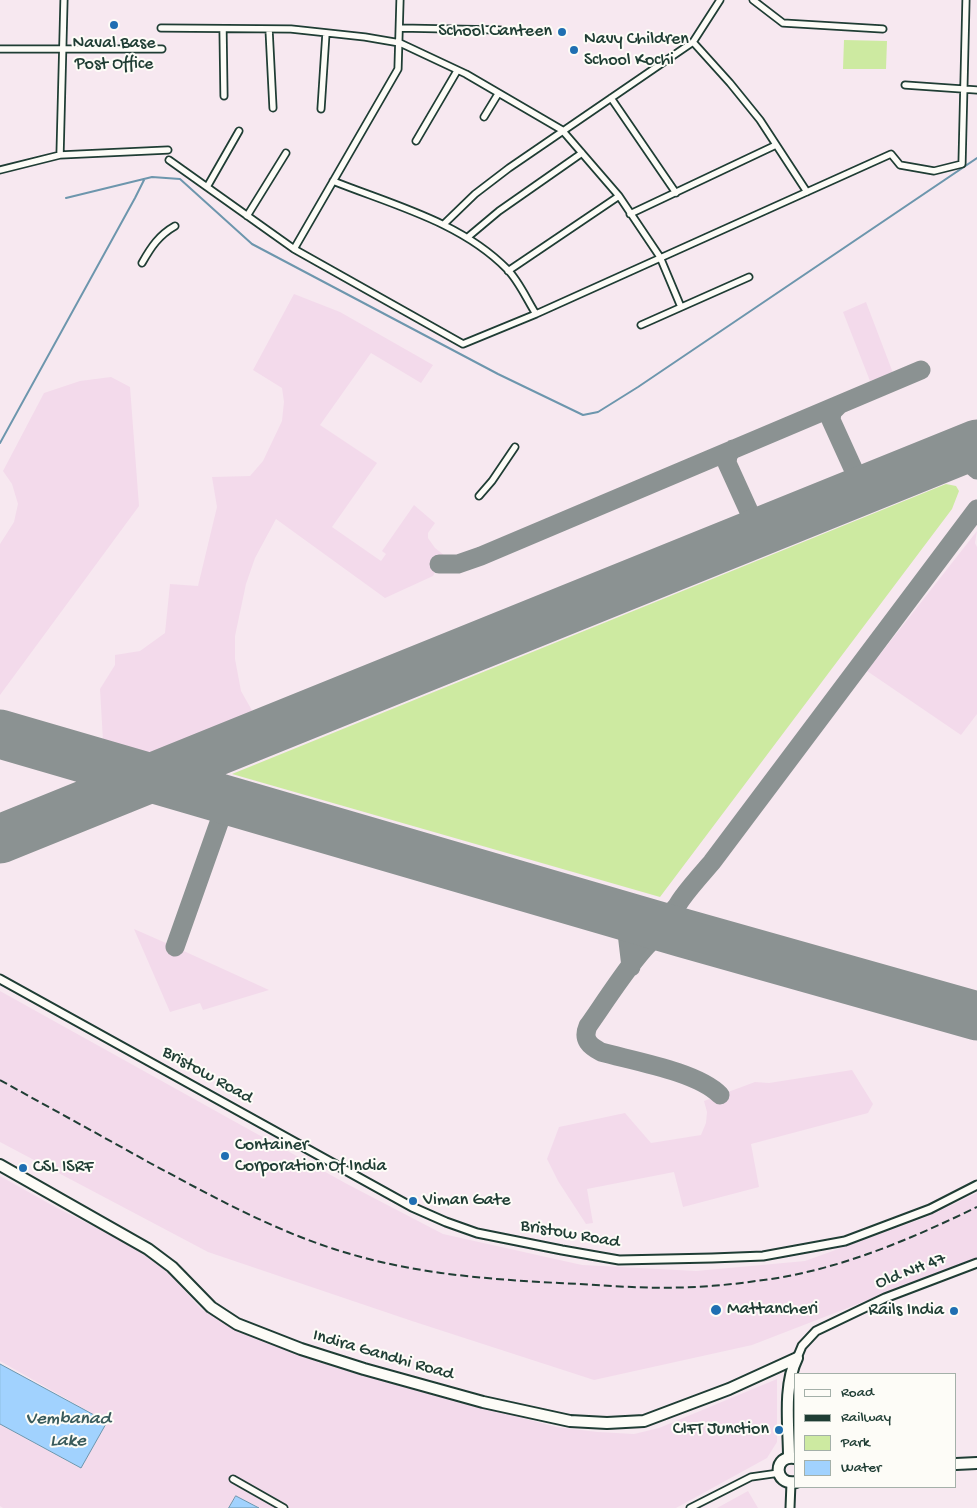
<!DOCTYPE html>
<style>
body{margin:0}
#map{position:relative;width:977px;height:1508px;overflow:hidden;background:#f7e8f0;font-family:"Gochi Hand",sans-serif}
canvas{display:block}
.legend{position:absolute;left:794px;top:1373px;width:162px;height:115px;box-sizing:border-box;background:#fdfcf7;border:1px solid #a4b0a9;margin:0;padding:6px 9px;list-style:none;font-size:15px;color:#1f3d34}
.legend li{display:flex;align-items:center;gap:10px;height:25px}
.legend b{width:25px;border:1px solid #a4b0a9}
</style>
<div id="map">
<canvas width="977" height="1508"></canvas>
<ul class="legend">
<li><b style="height:6px;background:#fdfcf7"></b>Road</li>
<li><b style="height:6px;background:#1f3d34"></b>Railway</li>
<li><b style="height:14px;background:#cdeaa1"></b>Park</li>
<li><b style="height:14px;background:#a1d2fe"></b>Water</li>
</ul>
</div>
<script>
const context = document.querySelector('canvas').getContext('2d');
context.lineJoin = 'round';
function paint(path, color) {
  context.fillStyle = color;
  context.fill(path, 'evenodd');
}
function trace(path, color, width, dash) {
  context.strokeStyle = color;
  context.lineWidth = width;
  context.lineCap = dash ? 'butt' : 'round';
  context.setLineDash(dash || []);
  context.stroke(path);
}
function drawText(font, color, halo, rows, align = 'center') {
  context.font = font + ' "Gochi Hand",sans-serif';
  context.lineWidth = 4;
  context.setLineDash([]);
  context.textBaseline = 'middle';
  context.strokeStyle = halo;
  context.fillStyle = color;
  for (const [text, x, y, turn = 0] of rows) {
    context.save();
    context.translate(x, y);
    context.rotate((+turn || 0) * Math.PI / 180);
    context.textAlign = isNaN(turn) ? turn : align;
    if (halo) context.strokeText(text, 0, 0);
    context.fillText(text, 0, 0);
    context.restore();
  }
}
paint(new Path2D(`
 M294 294 340 312 433 365 421 383 371 353 320 425 377 463 332 527 381 561 386 554 382 551 414 505 435 523 428 533V538L435 548 444 555 433 576 385 598 276 519 255 558 246 584 235 636V659L241 691 254 714 151 757 103 741 100 689 115 665V655L140 651 165 633 170 584 198 586 217 507 212 477 250 476 263 461 282 421 284 402 282 388 253 370Z
 M866 302 893 373 870 381 843 312Z
 M111 377 130 387 139 506 0 695V544L14 522 18 504 12 484 3 471 44 393 80 381Z
 M977 531 975 543 977 547V714L961 735 867 671Z
 M134 929 175 947 269 990 203 1010 200 1003 170 1012Z
 M0 991 347 1184 443 1234 582 1265 696 1271 805 1261 924 1218 977 1193V1258L752 1345 594 1380 412 1321 208 1252 0 1142Z
 M852 1070 873 1104 868 1113 751 1144 759 1187 683 1207 674 1172 587 1189 593 1223 586 1224 558 1181 547 1159 559 1127 625 1113 651 1143 701 1135 706 1123 707 1112 704 1101 755 1082 769 1083Z
 M0 1176 57 1208 149 1254 175 1280 201 1309 240 1331 287 1350 337 1368 556 1427 598 1432 634 1434 659 1428 777 1379V1442L767 1458 676 1508H260L236 1496 229 1508H3L0 1506V1424L80 1468 107 1422 0 1361Z
 M748 1491 758 1508H717Z`), '#f3daeb');
paint(new Path2D(`
 M844 40 887 41 886 69H843Z
 M946 484 956 486 959 491 952 509 660 897 232 774Z`), '#cdeaa1');
const water = new Path2D(`
 M0 1364 107 1422 81 1468 0 1424Z
 M236 1496 259 1508H229Z`);
paint(water, '#a1d2fe');
trace(water, '#6d96ad', 1);
trace(new Path2D(`
 M66 198 152 177 180 179 252 244 498 374 583 415 598 412 638 387 977 158
 M0 443 135 198 144 180`), '#6d96ad', 2);
trace(new Path2D(`
 M839 405 832 412 831 420 856 475 862 483 872 486
 M733 449 728 455 727 463 752 518 758 525 768 528
 M933 462C949 460 964 456 977 470
 M439 564H458L481 556 921 370
 M205 794 217 807 220 820
 M625 916 631 967
 M646 922C660 921 668 917 677 906
 M683 933C678 930 673 927 672 922 669 908 703 873 712 862L977 509
 M683 933C675 933 667 932 660 935 641 944 602 1007 588 1026 582 1040 590 1046 601 1052 634 1061 698 1072 720 1095
 M175 947 220 820C226 810 234 805 245 805`), '#8b9292', 19);
trace(new Path2D(`
 M0 734 683 933 977 1016
 M0 839 977 444`), '#8b9292', 49);
const minor = new Path2D(`
 M753 0 783 23 883 29
 M161 28 291 29 365 37 400 43 466 74 562 130 619 196 660 257 681 307
 M400 28 500 30
 M223 29 224 96
 M269 29 273 108
 M693 42 730 83 760 120 807 192
 M0 49H162
 M905 85 977 90
 M611 98 676 193
 M321 109 326 33
 M484 117 498 94
 M416 141 457 71
 M60 155 64 0
 M169 160 294 249 463 344 536 314 891 154 900 165 934 171 962 164 966 0
 M0 170 60 155 168 150
 M333 181C393 205 461 222 507 269 519 281 527 300 536 314
 M207 187 239 131
 M630 214 776 145
 M247 216 286 153
 M444 224 475 194 509 168 693 42 720 0
 M468 237 499 211 582 153
 M294 249 398 69 400 0
 M142 263C151 247 159 235 175 226
 M508 271 619 196
 M641 325 749 277
 M479 496 492 481 515 447
 M233 1479 284 1508
 M690 1508 751 1477 779 1473`);
const tertiary = new Path2D(`
 M0 979 412 1207 446 1222 477 1233 562 1250 619 1260 712 1258 763 1256 845 1241 930 1209 977 1185
 M797 1358 802 1346 816 1331 885 1298 977 1263
 M790 1508 791 1483`);
const trunk = new Path2D(`
 M0 1165 148 1249 172 1267 211 1307 237 1324 301 1349 364 1369 483 1402 570 1421 607 1423 644 1421 729 1389 797 1358
 M789 1457C789 1427 783 1386 797 1358
 M795 1458C773 1454 773 1486 796 1482
 M956 1464 977 1463`);
trace(minor, '#1f3d34', 9);
trace(tertiary, '#1f3d34', 11);
trace(trunk, '#1f3d34', 14);
trace(minor, '#fdfcf7', 5.5);
trace(tertiary, '#fdfcf7', 7);
trace(trunk, '#fdfcf7', 10);
trace(new Path2D(`
 M0 1080C50 1108 100 1135 150 1163 210 1195 269 1228 334 1249 408 1273 482 1279 559 1283 583 1284 607 1286 632 1287 673 1289 715 1287 756 1281 834 1272 907 1241 977 1207`), '#1f3d34', 2, [8, 4]);
for (const [x, y, r, color] of [
 [114,25,5,"#1f6fb2"],
 [562,32,5,"#1f6fb2"],
 [574,50,5,"#1f6fb2"],
 [225,1156,5,"#1f6fb2"],
 [23,1168,5,"#1f6fb2"],
 [413,1201,5,"#1f6fb2"],
 [716,1310,6,"#1f6fb2"],
 [954,1311,5,"#1f6fb2"],
 [779,1430,5,"#1f6fb2"]
]) {
  const dot = new Path2D();
  dot.arc(x, y, r, 0, 2 * Math.PI);
  context.fillStyle = color;
  context.fill(dot);
  trace(dot, '#fdfcf7', 2);
}
drawText('18px', '#1f3d34', '#fdfcf7', [
 ["School Canteen",552,32,"right"],
 ["Navy Children",584,40],
 ["School Kochi",584,61],
 ["Naval Base",114,44,"center"],
 ["Post Office",114,65,"center"],
 ["Container",235,1146],
 ["Corporation Of India",235,1167],
 ["CSL ISRF",33,1168],
 ["Viman Gate",423,1201],
 ["Mattancheri",727,1310],
 ["Rails India",944,1311,"right"],
 ["CIFT Junction",769,1430,"right"]
], 'left');
drawText('18px', '#1f3d34', '#fdfcf7', [
 ["Bristow Road",207,1076,29],
 ["Bristow Road",570,1235,10],
 ["Old NH 47",911,1272,-21],
 ["Indira Gandhi Road",383,1356,16]
]);
drawText('italic 19px', '#395b5c', '#fdfcf7', [
 ["Vembanad",68,1420],
 ["Lake",68,1442]
]);
</script>
